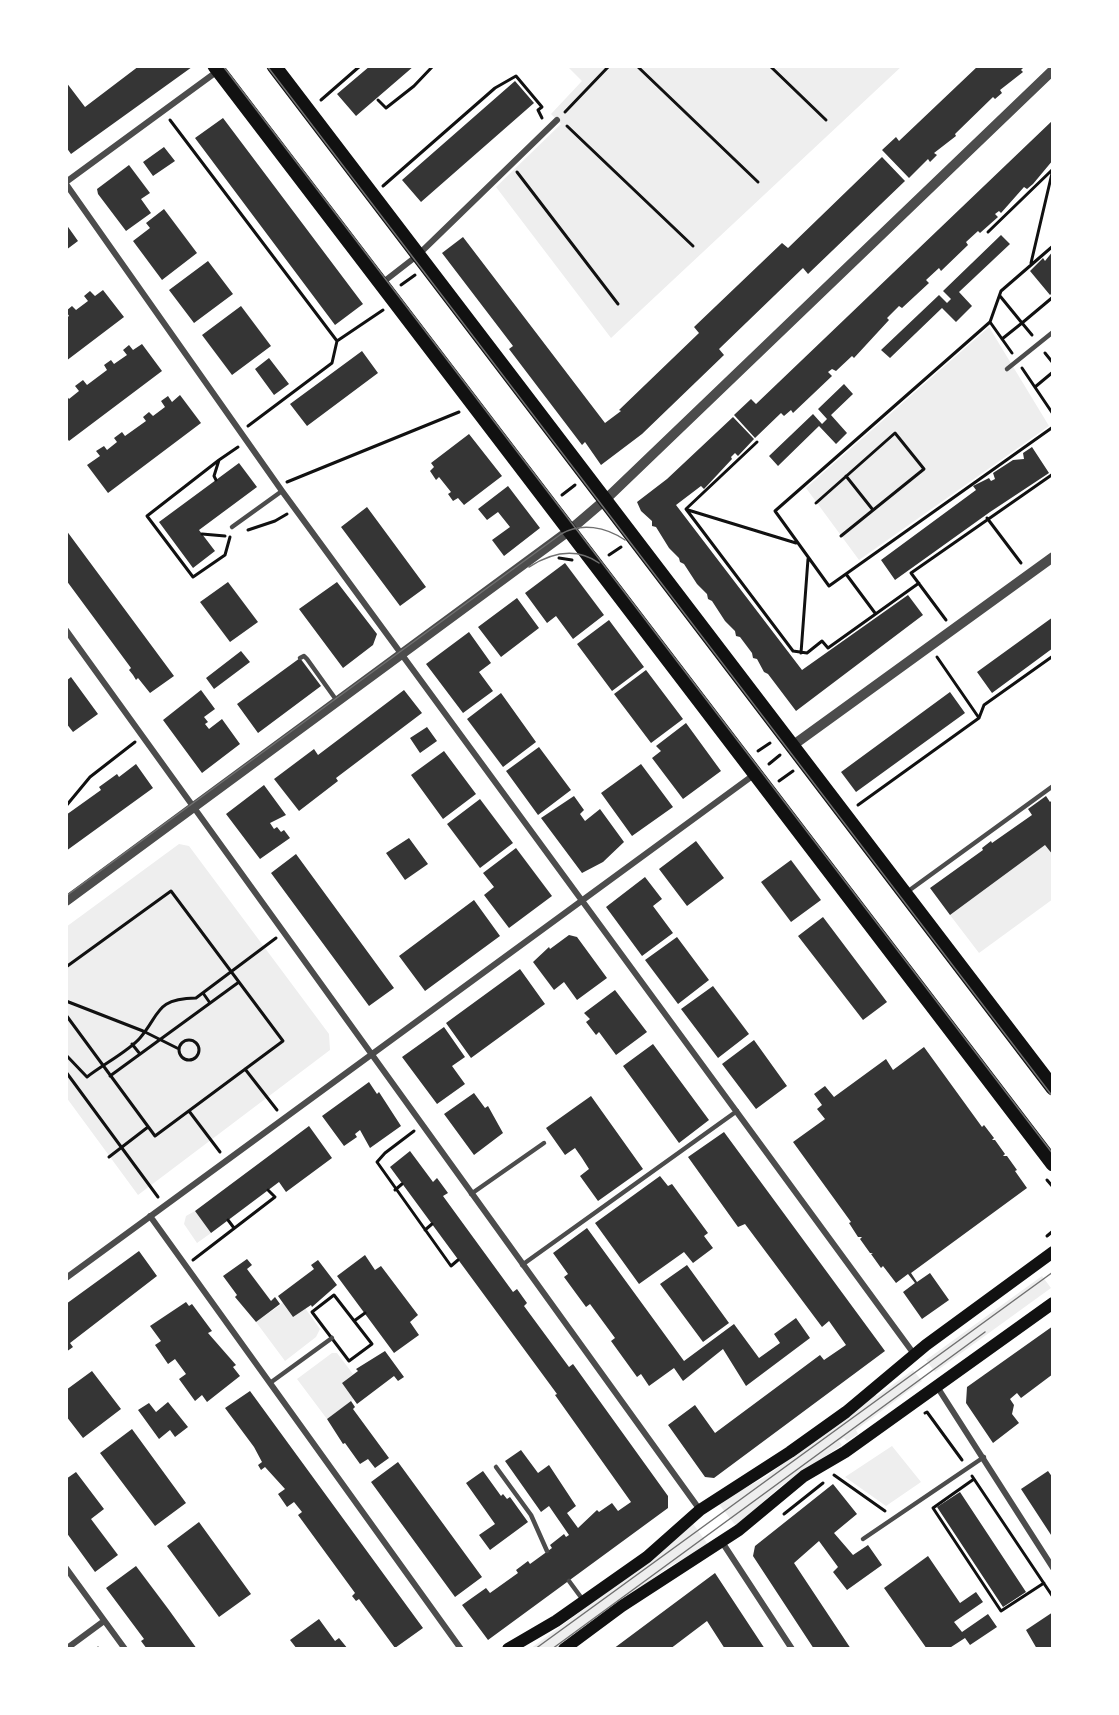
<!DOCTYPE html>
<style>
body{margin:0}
#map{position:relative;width:1119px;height:1715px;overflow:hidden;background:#fff;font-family:"IBM Plex Sans",sans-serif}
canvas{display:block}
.frame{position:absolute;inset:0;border:68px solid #fff;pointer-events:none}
</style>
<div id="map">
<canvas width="1119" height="1715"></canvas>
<div class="frame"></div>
</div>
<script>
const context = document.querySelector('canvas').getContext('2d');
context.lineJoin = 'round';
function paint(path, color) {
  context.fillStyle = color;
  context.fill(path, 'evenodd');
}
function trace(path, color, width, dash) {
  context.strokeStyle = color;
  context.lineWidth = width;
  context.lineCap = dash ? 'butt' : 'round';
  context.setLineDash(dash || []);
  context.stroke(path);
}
paint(new Path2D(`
 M567 66H902L611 338 496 187 561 124 551 114 582 81Z
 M989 327 1049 426 859 560 806 488Z
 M1053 839V899L979 953 950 915Z
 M179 844 189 846 329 1034 330 1050 138 1195 66 1097V927Z
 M195 1211 211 1233 197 1243 184 1224 186 1216Z
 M1042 1276 1051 1288 935 1372 926 1360Z
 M283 1303 293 1317 305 1308 320 1329 316 1337 285 1361 256 1322Z
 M332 1353H337L353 1374 342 1383 354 1399 327 1419 297 1379Z
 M913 1370 922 1381 856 1430 858 1434 847 1441 844 1438 839 1441 842 1445 781 1486 736 1526 718 1503 767 1476 875 1394 877 1396Z
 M892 1446 921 1482 886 1506 845 1477Z
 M691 1521 709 1546 670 1566 556 1649H530L607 1592Z`), '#eee');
paint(new Path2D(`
 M139 66 192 67 71 154 66 147V82L85 107Z
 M370 66H414L356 116 337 94Z
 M978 66H1025L1021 70 1023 72 1000 90 1002 93 995 99 993 97 955 134 956 136 934 153 937 155 930 162 928 159 909 178 882 150 896 137 899 141Z
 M515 81 534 103 421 202 402 180Z
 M223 118 363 304 335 325 195 138Z
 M1053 120V160L1033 184 1027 189 1024 187 1001 213 999 211 995 214 998 217 980 233 978 231 966 242 968 245 941 271 939 268 926 280 929 283 902 308 899 306 887 318 889 320 854 358 852 356 836 371 832 369 828 372 832 376 793 413 791 410 784 416 781 413 755 438 734 415 751 399 756 404Z
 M164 147 175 161 153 176 143 162Z
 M882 157 905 181 808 274 803 268 719 349 724 355 642 434 601 465 585 442 582 445 509 349 513 346 442 253 463 237 605 423 621 411 619 410 699 333 694 327 782 243 788 248Z
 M129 165 150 193 141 199 151 213 126 231 98 194 97 189Z
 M164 209 197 253 162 280 133 241 150 228 146 223Z
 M66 224 78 241 66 250Z
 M1001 235 1010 244 959 292 972 306 956 322 942 308 890 358 881 350 939 295 947 303 951 299 943 291Z
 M1053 251V292L1050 295 1030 271 1043 258 1045 261Z
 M208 261 233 294 194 323 169 290Z
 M103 290 124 317 66 361V318L69 316 66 311 72 306 76 310 88 301 84 296 90 291 95 296Z
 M241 306 271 346 232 375 202 335Z
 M142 344 162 371 69 441 66 437V395L69 399 79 391 75 386 83 380 87 385 107 370 104 365 111 360 114 364 127 355 123 350 129 345 133 350Z
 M362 351 378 373 307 426 290 404Z
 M269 358 289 384 274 395 255 369Z
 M844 384 853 394 831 415 847 433 836 444 819 426 778 466 769 456 813 414 822 424 827 419 818 409Z
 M180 395 201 423 108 493 87 465 100 456 96 451 104 446 107 450 117 442 114 438 122 432 125 436 146 421 143 417 149 412 153 416 165 407 161 401 168 396 172 402Z
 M733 417 754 439 738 456 735 453 731 457 732 459 704 489 701 486 676 505 802 670 908 595 923 615 796 711 768 674 764 672 757 659 753 658 752 653 740 637 736 636 735 631 725 621 712 601 708 599 707 594 697 584 684 564 680 562 679 558 669 548 656 527 652 526V521L641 511 637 502 667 479Z
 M469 434 502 476 464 505 458 498 453 501 448 494 451 492 439 477 436 480 430 471 434 467 431 463Z
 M1032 447 1049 473 990 512 895 580 881 560 976 490 973 486 989 478 991 481 995 479 993 473 1013 460 1024 459 1023 453Z
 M239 463 257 487 199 530 215 551 193 568 159 522Z
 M508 486 540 528 504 556 492 540 510 527 498 512 487 520 478 509Z
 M367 507 426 587 400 606 341 527Z
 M66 530 174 676 150 693 138 678 136 680 133 675 129 670 131 668 66 580Z
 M565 563 604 615 573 639 556 616 547 623 525 593Z
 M228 582 258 622 230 642 200 602Z
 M337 582 377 634 373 645 343 668 299 609Z
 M517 598 539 628 501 657 478 627Z
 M1053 617V648L992 693 977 672Z
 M609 620 644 667 612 691 577 644Z
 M469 632 491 663 479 672 493 691 463 713 426 664Z
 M241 651 250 662 214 689 206 678Z
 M300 658 321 686 258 733 237 704Z
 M646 670 683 719 651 743 614 694Z
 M71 677 98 714 73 732 66 723V681Z
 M201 690 215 709 204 717 208 722 205 724 209 729 222 719 240 744 202 773 163 720Z
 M404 690 422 713 336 778 338 781 299 811 274 779 314 749 318 755Z
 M950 692 965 713 856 792 841 772Z
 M501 693 536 742 503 767 467 719Z
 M686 723 721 771 683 799 652 758 661 751 656 746Z
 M427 727 437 741 420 753 410 738Z
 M539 747 571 790 538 815 506 771Z
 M444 751 476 794 443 819 411 775Z
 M136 764 153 788 66 851V815L101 790 99 787 117 774 119 777Z
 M641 764 673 807 632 836 601 793Z
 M264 785 286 815 270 823 274 829 277 827 281 832 284 830 290 838 260 859 226 814Z
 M574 796 584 810 580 814 585 821 600 809 624 842 603 862 582 873 541 818Z
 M1046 796 1050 802 1053 799V855L1045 845 950 915 930 888 983 850 982 848 991 841 992 843 1032 815 1028 809Z
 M480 799 513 843 480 868 447 824Z
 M409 838 428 864 405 880 386 853Z
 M696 841 724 878 687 906 659 869Z
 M516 848 552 896 509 928 484 895 494 887 483 873Z
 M296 854 394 988 369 1006 271 873Z
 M791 860 821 900 791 922 761 882Z
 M645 877 662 899 653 906 673 933 642 956 606 907Z
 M474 900 500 936 425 991 399 956Z
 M823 917 887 1002 863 1020 798 936Z
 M569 935 577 937 607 978 577 1000 564 982 554 990 533 962 549 947 550 949Z
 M677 937 709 980 678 1004 645 960Z
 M520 969 545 1004 471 1058 446 1023Z
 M713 986 749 1034 718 1058 681 1009Z
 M615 990 647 1032 616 1055 599 1032 596 1035 586 1022 590 1019 584 1013Z
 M444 1027 465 1057 452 1066 465 1084 437 1104 402 1057Z
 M754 1040 787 1086 756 1109 722 1064Z
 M653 1044 709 1120 679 1143 623 1066Z
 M924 1047 982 1127 984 1125 994 1138 992 1140H995L1005 1154 1003 1156H1007L1017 1170 1015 1171 1027 1188 911 1273 917 1282 930 1273 949 1300 922 1319 903 1292 915 1283 908 1274 896 1283 883 1266 881 1268 871 1254 873 1253H870L860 1239 862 1237H858L849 1223 851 1222 793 1142 825 1119 817 1109 822 1105 814 1094 825 1086 834 1097 886 1059 893 1070Z
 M369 1082 377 1094 379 1092 401 1126 370 1148 360 1130 355 1134 357 1137 344 1146 322 1116Z
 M474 1093 485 1108 488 1106 503 1133 474 1155 444 1114Z
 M591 1096 643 1169 598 1201 580 1176 589 1169 582 1158 575 1148 565 1155 546 1128Z
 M309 1126 332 1158 286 1192 279 1182 211 1233 195 1211Z
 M724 1132 885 1351 714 1478 705 1477 668 1425 695 1405 715 1433 820 1355 824 1360 846 1345 829 1321 822 1327 745 1224 738 1227 688 1157Z
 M410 1151 433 1182 437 1178 448 1193 443 1196 513 1292 517 1289 527 1303 524 1306 569 1367 573 1364 668 1496V1508L488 1640 462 1605 486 1588 490 1593 518 1573 516 1570 528 1561 530 1564 552 1548 550 1545 564 1534 566 1537 569 1535 549 1506 541 1512 505 1461 521 1450 538 1473 549 1465 576 1506 567 1513 578 1528 597 1510 599 1512 612 1503 618 1511 631 1502 555 1395 557 1394 390 1167Z
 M660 1176 668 1186 672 1184 708 1233 704 1236 713 1248 693 1263 684 1252 639 1284 595 1223Z
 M587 1228 684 1361 734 1324 759 1358 780 1343 774 1334 796 1318 810 1338 746 1386 723 1349 683 1381 674 1368 649 1386 641 1374 637 1377 611 1341 615 1338 590 1304 586 1307 564 1277 568 1274 553 1253Z
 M139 1251 157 1276 70 1343 73 1347 66 1352V1304Z
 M365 1255 375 1270 381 1266 418 1315 410 1322 419 1335 394 1353 337 1276Z
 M247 1259 252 1265 247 1269 271 1301 275 1297 280 1304 256 1322 235 1297 237 1295 223 1276Z
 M318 1260 337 1285 312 1307 311 1305 293 1317 278 1296 314 1269 311 1265Z
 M687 1265 729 1323 703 1342 660 1284Z
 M186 1302 189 1306 192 1304 212 1331 208 1333 236 1365 233 1367 240 1376 207 1402 202 1395 195 1401 179 1379 186 1374 175 1359 168 1364 155 1345 161 1341 150 1326Z
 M1053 1326V1374L1021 1398 1017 1393 1010 1399 1014 1405 1012 1414 1019 1423 993 1443 966 1403 967 1387Z
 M385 1351 404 1377 398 1381 394 1376 357 1404 342 1383 358 1371 356 1369Z
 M92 1371 121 1409 83 1438 66 1416V1390Z
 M250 1391 423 1628 395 1648 359 1599 356 1601 352 1596 355 1593 298 1515 302 1512 294 1502 287 1507 278 1494 285 1489 265 1467 261 1470 258 1465 262 1462 254 1447 225 1408Z
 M351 1401 355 1407 353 1409 389 1458 375 1468 368 1459 360 1464 345 1443 343 1444 327 1419Z
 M168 1402 188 1427 175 1437 170 1430 159 1439 138 1410 149 1403 156 1412Z
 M132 1429 186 1503 155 1526 100 1453Z
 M398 1462 482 1577 455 1597 371 1482Z
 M483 1471 501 1496 503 1494 507 1499 510 1497 528 1522 490 1550 479 1535 495 1524 466 1483Z
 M1048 1471 1053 1478V1538L1021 1489Z
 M76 1472 104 1509 91 1519 118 1555 95 1572 66 1532V1479Z
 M833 1484 857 1514 834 1533 853 1555 868 1545 882 1565 847 1590 833 1572 838 1567 819 1541 794 1563 851 1649H814L753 1556 755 1546Z
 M960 1492 1026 1592 1003 1607 937 1507Z
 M199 1522 251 1594 219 1617 167 1546Z
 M928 1556 960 1603 976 1592 983 1602 954 1622 962 1632 988 1614 997 1627 970 1645 965 1638 948 1649H927L884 1588Z
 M136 1566 169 1610 197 1649H147L141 1641 144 1639 106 1588Z
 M715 1573 765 1649H725L707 1621 670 1649H613Z
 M1053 1612V1649H1037L1026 1630Z
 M319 1619 335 1641 339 1638 348 1649H297L290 1640Z`), '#353535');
trace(new Path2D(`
 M637 66 758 182
 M770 66 826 120
 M321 100 360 66
 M378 100 386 108 414 86 433 66
 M565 112 609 66
 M170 120 337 341
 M567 126 693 246
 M517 172 618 304
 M383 186 495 88 516 76 542 107 538 110 542 118
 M988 232 1052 170
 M1031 263 1053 169
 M401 285 415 275
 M1000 296 1022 323 1053 297
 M990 322 775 511 829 586 1053 427
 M1002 339 1022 323 1032 335
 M1012 353 990 322 1001 291 1053 246
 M1045 353 1053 363
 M1022 368 1053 414
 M1035 387 1053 372
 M248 426 332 363 337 341 383 310
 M757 442 686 509 793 651 807 653 822 641 828 648 919 583
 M219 460 147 516 193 577 225 555 230 537
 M846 476 873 510
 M216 480 214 476 219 460 238 447
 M287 482 459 412
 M562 495 575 485
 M816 503 895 433 924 469 841 536
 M688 510 796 543
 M987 518 1021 563
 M248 530 275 521 287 514
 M202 534 225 536
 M609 555 621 547
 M559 558 572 560
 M846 574 875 613
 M946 620 911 573 1053 474
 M801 653 808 559
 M937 657 979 718
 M758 751 770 743
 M769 764 780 755
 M779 781 793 771
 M858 805 979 718 984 705 1053 656
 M66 806 90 777 135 742
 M66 967 171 891 283 1041 155 1136 66 1015
 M203 993 210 1003
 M66 1001 143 1031 179 1049
 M179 1050a10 10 0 1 1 20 0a10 10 0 1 1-20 0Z
 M132 1044 140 1054
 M66 1055 87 1077C102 1065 129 1051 140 1038 161 1013 155 999 196 998L276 938
 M245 1069 277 1110
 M66 1072 158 1197
 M110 1076 239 982
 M189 1111 220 1152
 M414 1131 385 1153 377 1162 451 1266 458 1260
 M109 1157 148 1127
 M1047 1180 1053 1187
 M395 1190 402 1184
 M228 1220 234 1228
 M425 1230 432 1224
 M1047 1236 1053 1231
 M193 1260 275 1197 268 1190
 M334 1295 372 1344 349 1361 312 1312Z
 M354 1321 365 1313
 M925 1413 927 1412 962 1460
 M834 1475 885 1511
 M972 1476 1053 1597
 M974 1479 933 1508 1001 1611 1044 1583
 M784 1514 823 1483
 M97 1649 98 1648`), '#111', 3);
trace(new Path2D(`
 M1007 369 1053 332
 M232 527 282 491
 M300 658 304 656 307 659 337 701
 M907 892 1053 786
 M471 1194 544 1143
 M522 1265 737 1111
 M270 1383 332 1338
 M496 1467 531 1515 547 1551
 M863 1539 984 1457
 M569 1581 583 1600`), '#4c4c4c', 4.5);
trace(new Path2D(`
 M66 182 219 70
 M66 184 282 491 914 1354
 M382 283 418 255 557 120
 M66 630 700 1510
 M150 1216 461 1649
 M66 1278 755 774
 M936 1385 1053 1568
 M722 1542 792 1649
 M66 1568 125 1649
 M66 1649 104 1621`), '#4c4c4c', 6);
trace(new Path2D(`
 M792 746 1053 557
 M66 901 570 530 605 500 1053 70`), '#4c4c4c', 10);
trace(new Path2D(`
 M508 1649 556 1621 647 1557 700 1510 790 1452 846 1412 926 1345 1053 1252
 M564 1649 622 1606 739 1530 804 1476 845 1452 1053 1303`), '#111', 12);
trace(new Path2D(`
 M215 66 1053 1164
 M274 66 1053 1088`), '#111', 15);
trace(new Path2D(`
 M223 66 1053 1154
 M267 66 1053 1097
 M529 567C551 553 576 547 599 563
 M66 896 561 534C581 522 606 527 625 540
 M535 1649 1053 1272
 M552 1649 985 1332`), '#707070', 1.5);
</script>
